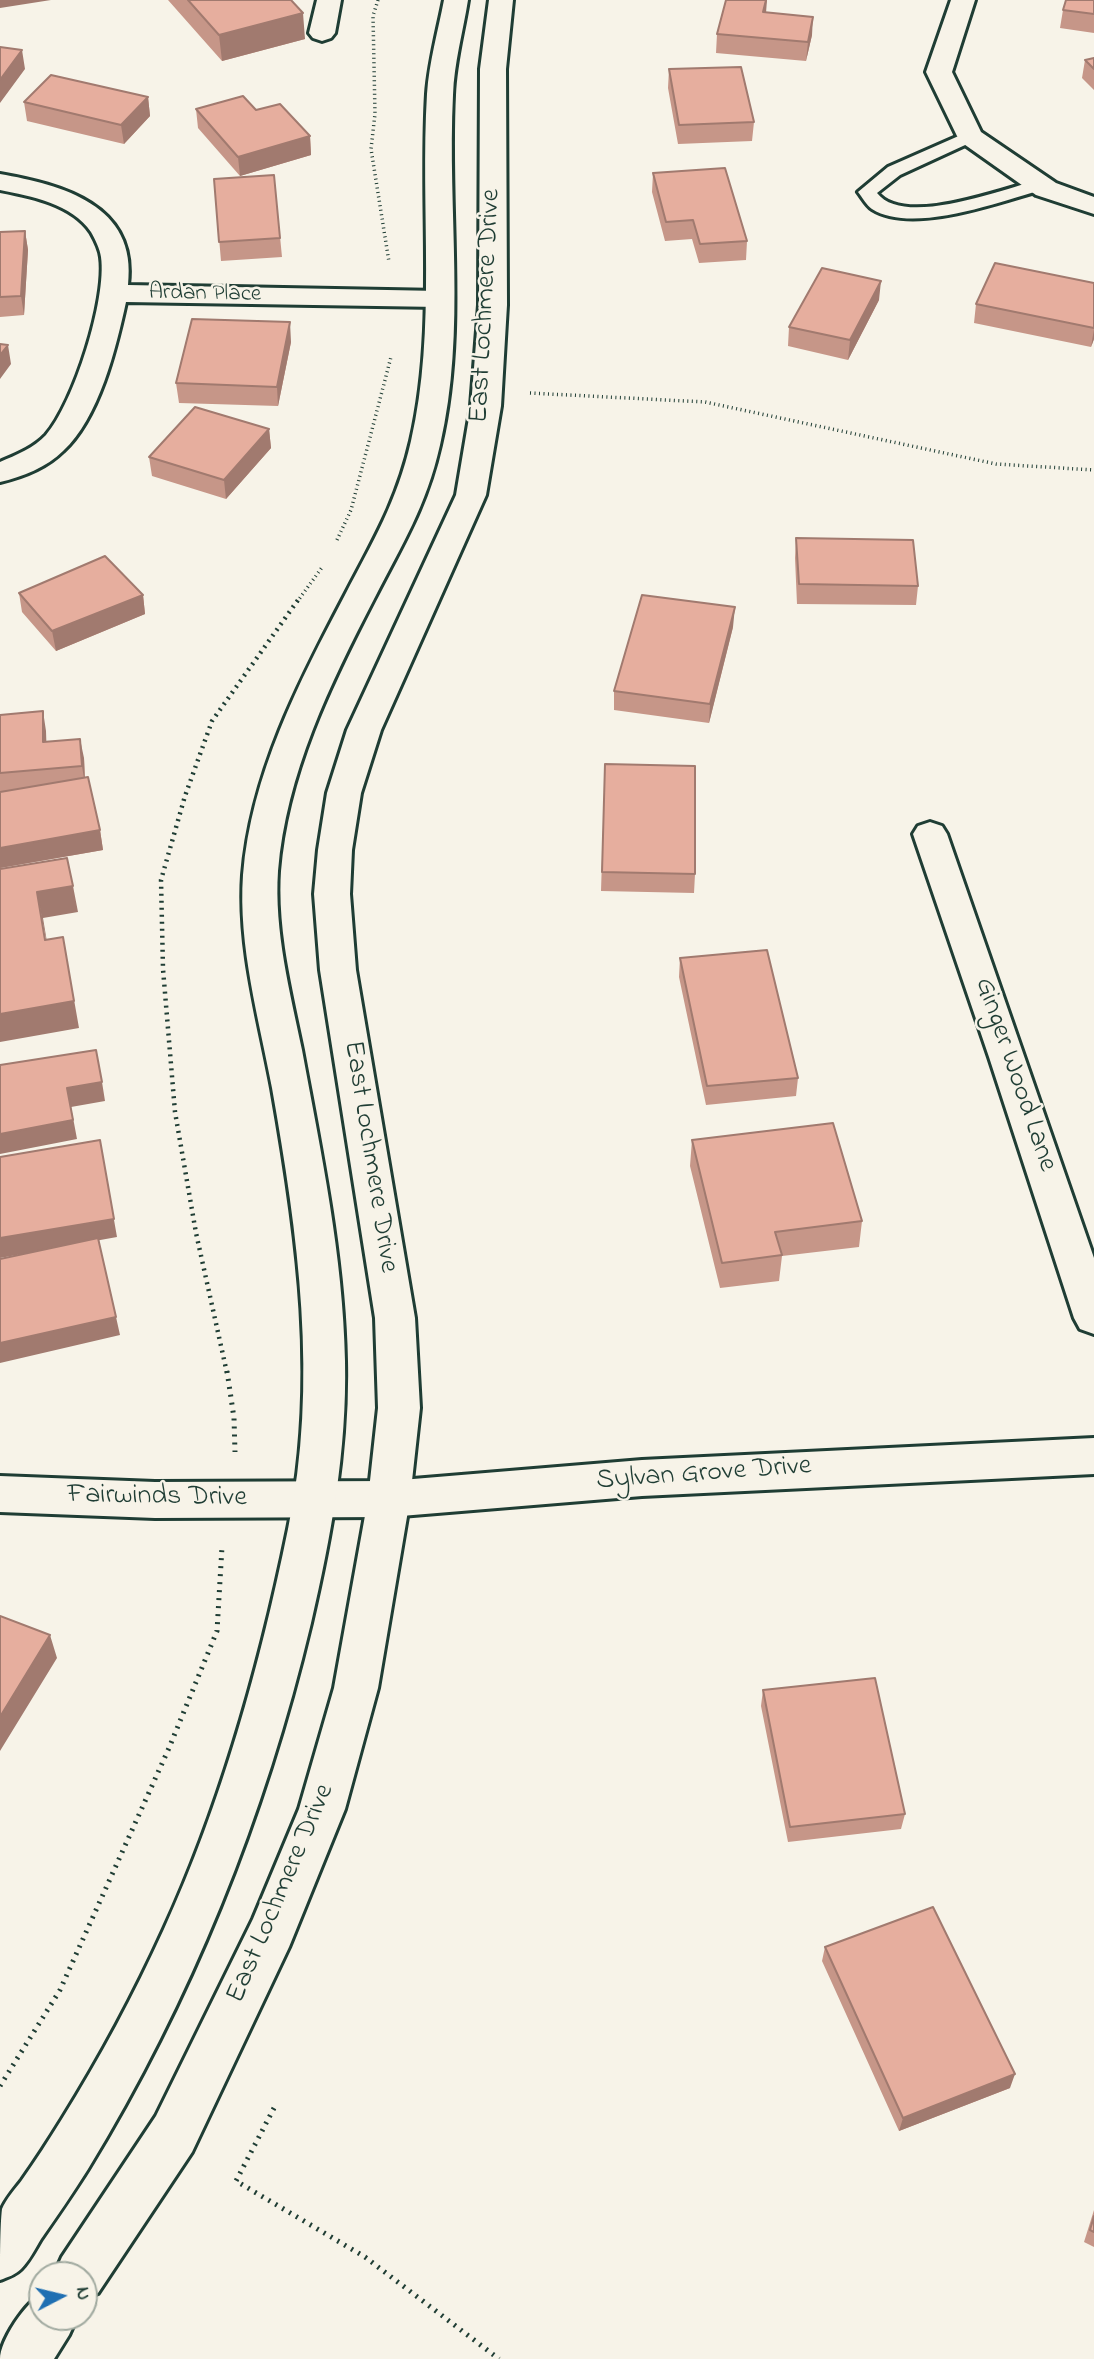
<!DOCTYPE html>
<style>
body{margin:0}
#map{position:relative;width:1094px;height:2359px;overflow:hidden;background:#f7f3e8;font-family:"Indie Flower",sans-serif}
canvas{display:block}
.north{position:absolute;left:28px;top:2261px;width:70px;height:70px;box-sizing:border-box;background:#f7f3e8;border:2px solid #a1aaa0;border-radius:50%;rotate:83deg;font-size:19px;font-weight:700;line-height:28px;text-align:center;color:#1f3d34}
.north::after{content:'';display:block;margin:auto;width:24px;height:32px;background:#1f6fb2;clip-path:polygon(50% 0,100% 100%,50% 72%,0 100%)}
</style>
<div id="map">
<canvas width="1094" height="2359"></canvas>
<div class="north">N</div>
</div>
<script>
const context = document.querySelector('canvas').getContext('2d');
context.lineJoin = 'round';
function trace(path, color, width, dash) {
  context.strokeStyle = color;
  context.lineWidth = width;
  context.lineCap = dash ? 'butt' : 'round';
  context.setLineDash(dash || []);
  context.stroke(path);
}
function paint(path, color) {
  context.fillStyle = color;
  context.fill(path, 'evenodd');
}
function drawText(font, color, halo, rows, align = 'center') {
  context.font = font + ' "Indie Flower",sans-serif';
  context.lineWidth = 5;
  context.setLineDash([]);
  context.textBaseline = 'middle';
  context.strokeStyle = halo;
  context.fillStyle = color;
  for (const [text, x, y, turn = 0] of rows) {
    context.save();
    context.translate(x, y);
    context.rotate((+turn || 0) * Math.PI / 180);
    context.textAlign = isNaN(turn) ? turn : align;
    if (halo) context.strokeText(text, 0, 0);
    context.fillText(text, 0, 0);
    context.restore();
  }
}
const lane = new Path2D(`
 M970 131 976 132 978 136 976 140 900 175 877 193C904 228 1002 189 1039 180L1045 181 1048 185 1045 189C1001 201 913 235 872 209 867 206 862 197 858 192L888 167Z`);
const street = new Path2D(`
 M317 0H341L335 33 331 38 322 41 313 38 309 33Z
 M951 0H975L952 72 981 132 1056 183 1094 197V214L1036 195 961 142 957 136 926 72Z
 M0 174C62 185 138 205 128 285L439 291 449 293 453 299 449 305 439 307 126 302C116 348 99 418 63 451 47 467 22 477 0 482V462C16 455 34 448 46 435 74 403 107 299 101 257 100 249 95 239 91 232 72 204 31 196 0 190Z
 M930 822 942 826 947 834 1094 1258V1334L1080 1329 1074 1318 989 1057 913 834 918 826Z
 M1094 1438V1474L642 1496 389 1517 155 1518 0 1512V1476L155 1482 389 1481 642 1460Z`);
const secondary = new Path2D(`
 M444 0H468C463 32 454 63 453 95 447 211 467 330 440 445 426 507 402 544 374 599 330 684 286 774 278 871 274 931 290 992 302 1050 321 1153 343 1256 345 1361 347 1450 331 1537 311 1623 265 1816 191 2000 88 2169 73 2193 57 2216 41 2239 35 2249 29 2261 21 2269 15 2275 8 2277 0 2280 0 2262 0 2225 2 2209 6 2199 16 2188 22 2180 36 2160 49 2140 62 2119 100 2058 134 1995 164 1929 222 1802 260 1666 288 1529 319 1382 298 1235 272 1088 259 1019 238 946 243 875 251 775 299 682 345 595 373 541 397 502 411 441 437 328 420 210 427 94 429 63 438 31 444 0Z
 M489 0H513L506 69 507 305 501 406 486 495 381 730 361 793 352 850 350 894 356 970 415 1318 420 1408 410 1499 378 1688 345 1809 289 1947 192 2152 98 2293 84 2299V2275H54L62 2257 156 2116 253 1919 299 1809 334 1688 368 1499 378 1408 375 1318 320 970 314 894 318 850 327 793 347 730 456 495 471 406 479 305 480 69Z
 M42 2295V2317H77L69 2335 54 2359H0C0 2341 26 2301 42 2295Z`);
trace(lane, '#1f3d34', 6);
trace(street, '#1f3d34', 6);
trace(secondary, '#1f3d34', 6);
trace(new Path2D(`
 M378 0 373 16 375 114 371 149 389 262
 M530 393 705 402 996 464 1094 470
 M337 540 351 510 391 357
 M297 602 323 566`), '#1f3d34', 3.5, [1, 3.5]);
trace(new Path2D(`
 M227 1373 196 1233 175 1112 163 969 161 880 185 796 212 721 298 600`), '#1f3d34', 4.5, [2, 5]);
trace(new Path2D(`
 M227 1371 234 1418 235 1452
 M0 2086 60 1990 169 1748 217 1631 222 1547
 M274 2108 236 2181 365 2257 499 2359`), '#1f3d34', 5, [2, 6]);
paint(lane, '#f7f3e8');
paint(street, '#f7f3e8');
paint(secondary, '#f7f3e8');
paint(new Path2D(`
 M168 0H291L305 39 222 61Z
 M1094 0V33L1060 28 1063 10Z
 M717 34 812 35 806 61 716 53Z
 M1094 58V90L1082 78 1085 60Z
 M669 69 754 122 752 141 678 144 668 88Z
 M148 97 150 116 124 144 27 121 24 102Z
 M196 109 256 110 310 136 311 155 240 176 198 128Z
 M653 173 747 241 746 260 699 263 692 239 665 241 652 192Z
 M274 175 282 257 221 261 214 179Z
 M25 231 28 250 24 315 0 317V232Z
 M1094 283V339L1091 347 974 323 976 304Z
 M879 300 848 360 788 346 789 327Z
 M291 342 278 406 179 403 176 383Z
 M269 429 271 448 226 499 152 476 149 457Z
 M796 538 918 586 916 605 797 604 795 558Z
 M19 593 143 595 145 614 56 651 22 612Z
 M733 627 709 723 614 710V691Z
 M0 715 46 731V742L84 758 85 778 100 830 103 850 0 868Z
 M605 764 695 874 694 893 601 891Z
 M680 958 798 1078 796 1096 706 1105 679 977Z
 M692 1140 862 1221 859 1247 782 1256 779 1281 720 1288 690 1166Z
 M763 1690 905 1814 901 1829 788 1842 761 1706Z
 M825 1947 1010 2088 899 2131 822 1961Z
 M1094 2210V2247L1084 2242Z`), '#c69688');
paint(new Path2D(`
 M0 0H51L0 8Z
 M766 0H767L766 13 763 12Z
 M303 13 305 39 222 61 219 35Z
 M813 17 812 35 806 61 808 42Z
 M22 50 25 69 0 103V80Z
 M148 97 150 116 124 144 121 125Z
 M310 136 311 155 240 176 238 157Z
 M25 231 28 250 24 315 21 296Z
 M881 281 879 300 848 360 850 340Z
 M290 322 291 342 278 406 277 387Z
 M1094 329V339L1091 347Z
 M8 345 11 364 0 379V355Z
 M269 429 271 448 226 499 224 480Z
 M143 595 145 614 56 651 52 631Z
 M735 607 733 627 709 723 710 704Z
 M43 711 46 731 47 761 43 742Z
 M80 739 84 758 85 785 82 766Z
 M100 830 103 850 0 868V848Z
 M73 886 78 912 43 918 51 966 37 892Z
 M63 937 79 1028 0 1042V1014Z
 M102 1082 105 1101 71 1107 77 1139 0 1154V1134L67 1088Z
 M100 1140 117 1237 0 1258V1238Z
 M116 1317 120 1335 0 1363V1343Z
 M50 1635 57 1658 0 1751V1717Z
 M1015 2074 1010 2088 899 2131 903 2118Z`), '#a17a6f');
const building = new Path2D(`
 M188 0H291L303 13 219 35Z
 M726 0H766L763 12 813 17 808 42 717 34Z
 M1066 0H1094V14L1063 10Z
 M0 47 22 50 0 80Z
 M1094 58V69L1085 60Z
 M741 67 754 122 679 125 669 69Z
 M51 75 148 97 121 125 24 102Z
 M243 96 256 110 280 104 310 136 238 157 196 109Z
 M725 168 747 241 700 244 693 220 666 222 653 173Z
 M274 175 280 238 219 242 214 179Z
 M25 231 21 296 0 297V232Z
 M995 263 1094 283V328L976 304Z
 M822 268 881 281 850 340 789 327Z
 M192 319 290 322 277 387 176 383Z
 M0 344 8 345 0 355Z
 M195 407 269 429 224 480 149 457Z
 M796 538 913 540 918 586 799 584Z
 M105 556 143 595 52 631 19 593Z
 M642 595 735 607 710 704 614 691Z
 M43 711V742L80 739 82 766 0 773V715Z
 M605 764 695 766V874L602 872Z
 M88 777 100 830 0 848V792Z
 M67 858 73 886 37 892 45 940 63 937 74 1001 0 1014V869Z
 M767 950 798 1078 707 1086 680 958Z
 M96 1050 102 1082 67 1088 73 1120 0 1134V1065Z
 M833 1123 862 1221 775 1232 782 1255 722 1263 692 1140Z
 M100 1140 114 1219 0 1238V1157Z
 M98 1238 116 1317 0 1343V1259Z
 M0 1616 50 1635 0 1717Z
 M875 1678 905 1814 790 1827 763 1690Z
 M933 1907 1015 2074 903 2118 825 1947Z
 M1094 2216V2232L1090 2230Z`);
paint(building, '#e6ae9e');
trace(building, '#a17a6f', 2);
drawText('23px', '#1f3d34', '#f7f3e8', [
 ["Ardan Place",205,295,1]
]);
drawText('28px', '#1f3d34', '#f7f3e8', [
 ["East Lochmere Drive",487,306,-87],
 ["Ginger Wood Lane",1014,1075,71],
 ["East Lochmere Drive",369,1157,81],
 ["Sylvan Grove Drive",704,1475,-4],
 ["Fairwinds Drive",157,1498,1],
 ["East Lochmere Drive",282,1894,-67]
]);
</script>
